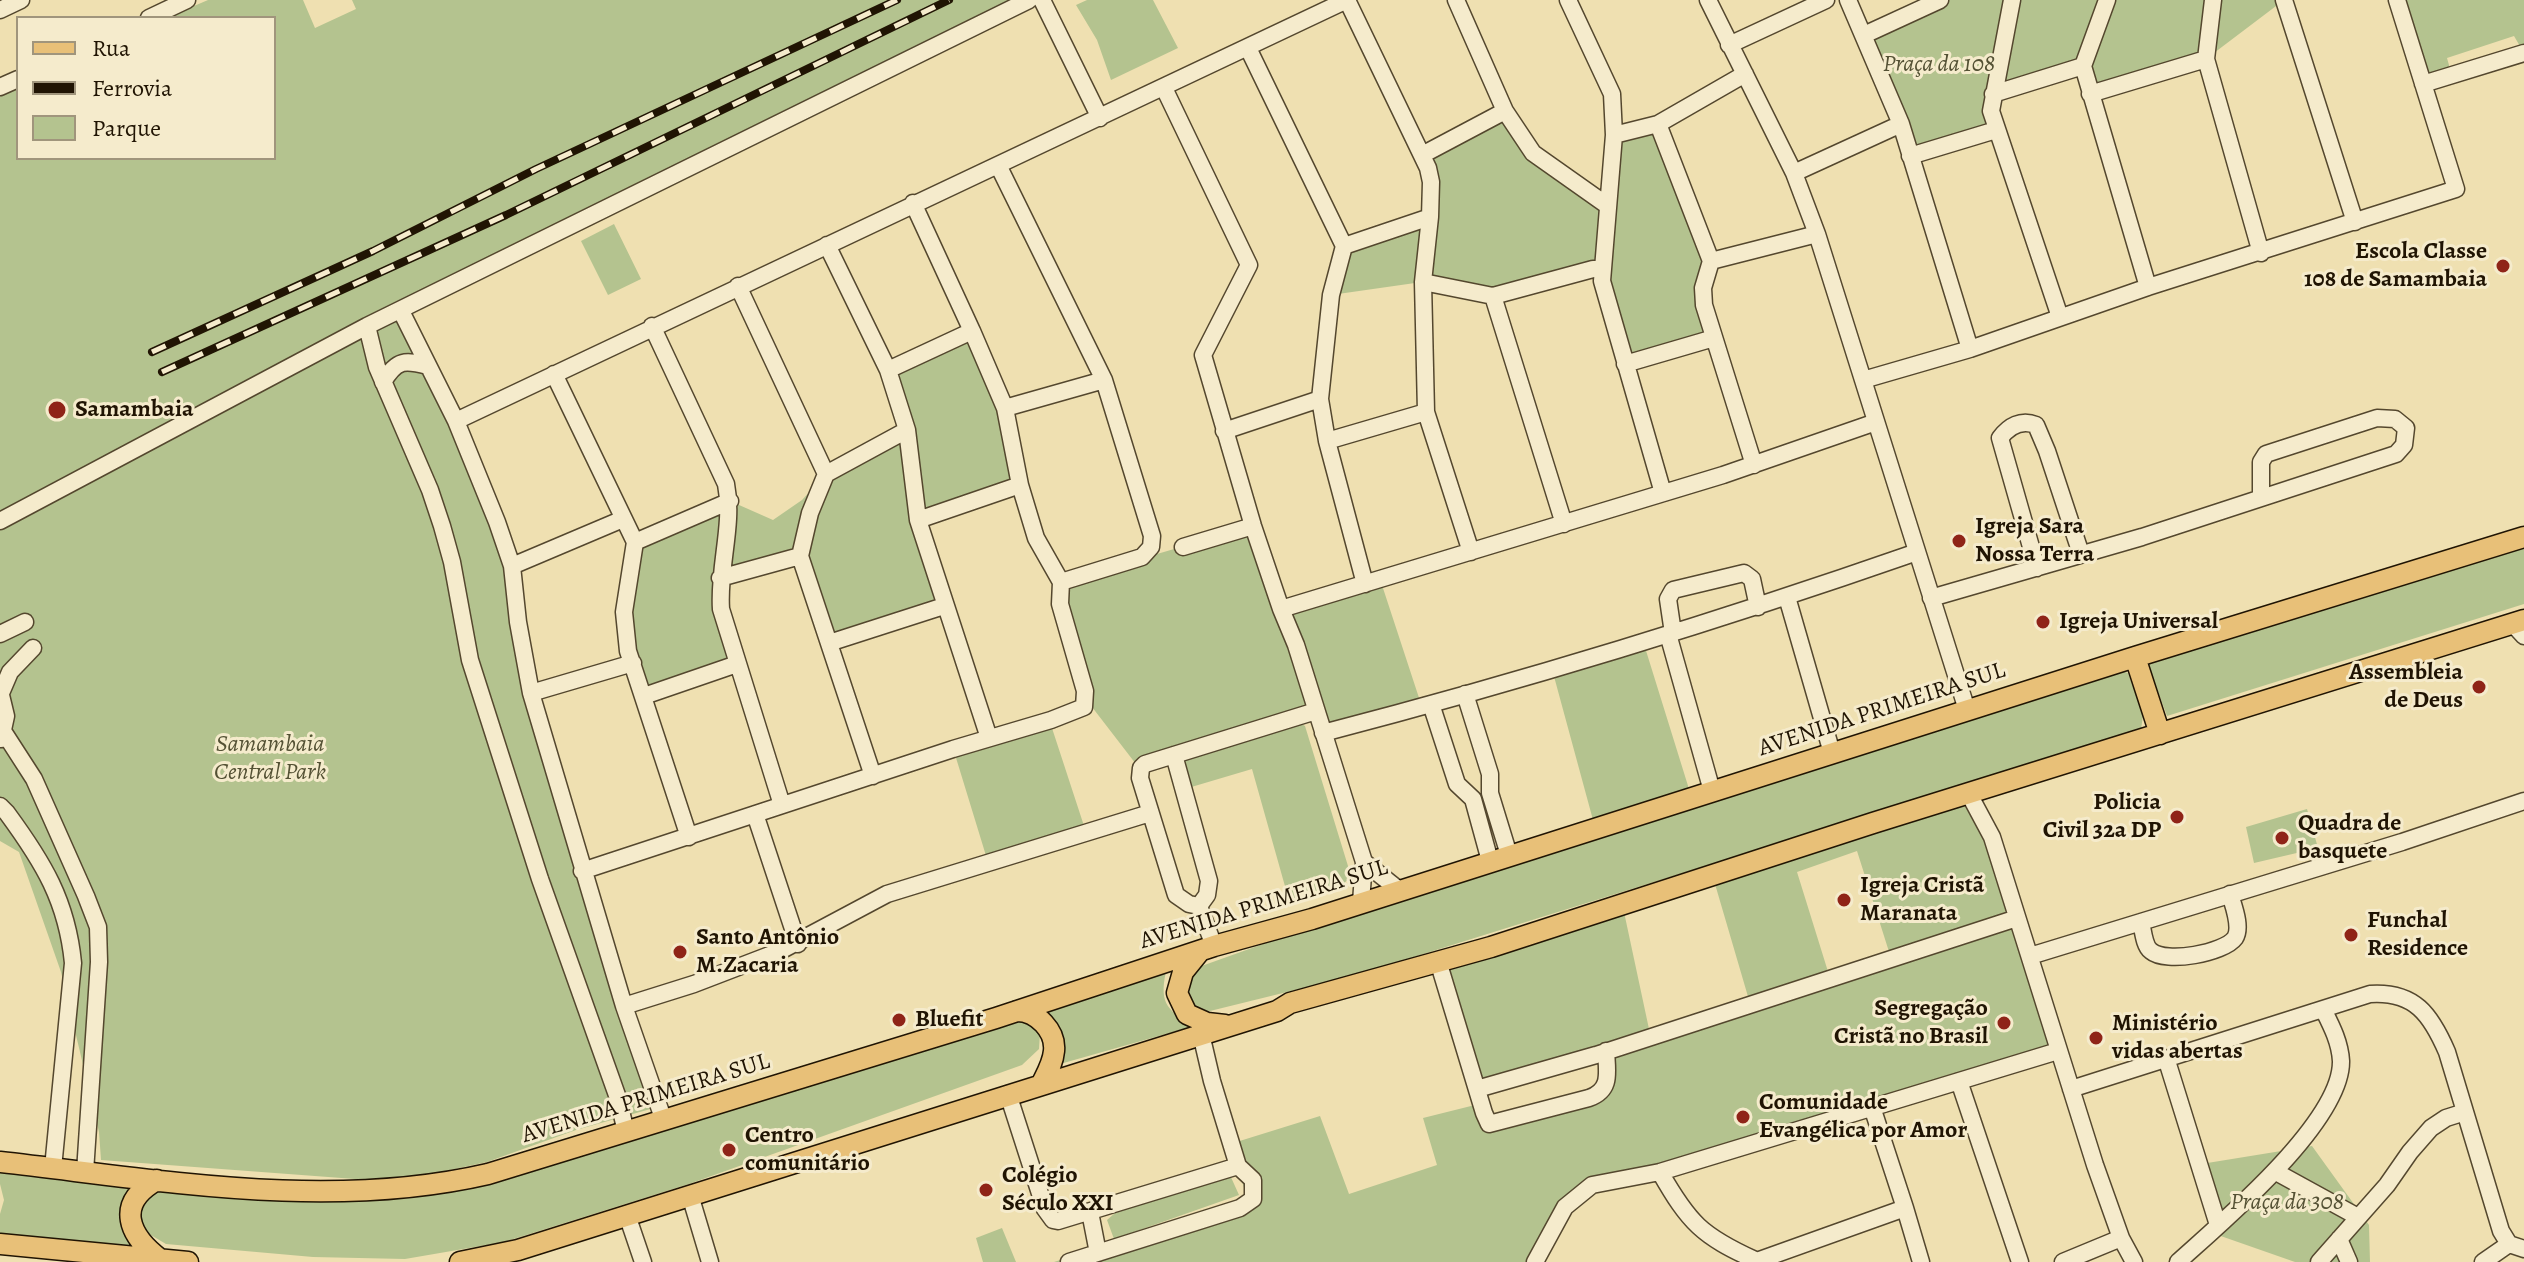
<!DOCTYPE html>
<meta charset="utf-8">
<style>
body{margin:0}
#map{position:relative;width:2524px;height:1262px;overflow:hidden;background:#efe0b1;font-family:Alegreya,serif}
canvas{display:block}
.legend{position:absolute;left:16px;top:16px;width:260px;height:144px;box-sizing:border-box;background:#f5ebcc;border:2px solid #a0957c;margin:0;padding:10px 14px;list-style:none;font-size:24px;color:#201403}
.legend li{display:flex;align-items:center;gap:16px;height:40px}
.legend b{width:40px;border:2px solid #a0957c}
</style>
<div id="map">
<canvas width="2524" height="1262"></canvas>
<ul class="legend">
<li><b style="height:10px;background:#e8c078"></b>Rua</li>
<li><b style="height:10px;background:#201403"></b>Ferrovia</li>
<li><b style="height:22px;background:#b4c38f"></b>Parque</li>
</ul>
</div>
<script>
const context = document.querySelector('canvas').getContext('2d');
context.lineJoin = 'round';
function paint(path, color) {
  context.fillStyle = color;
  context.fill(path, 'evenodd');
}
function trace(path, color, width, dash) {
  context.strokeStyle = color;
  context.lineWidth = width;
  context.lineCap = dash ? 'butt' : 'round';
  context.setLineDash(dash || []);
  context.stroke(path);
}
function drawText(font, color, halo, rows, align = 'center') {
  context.font = font + ' Alegreya,serif';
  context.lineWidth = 6;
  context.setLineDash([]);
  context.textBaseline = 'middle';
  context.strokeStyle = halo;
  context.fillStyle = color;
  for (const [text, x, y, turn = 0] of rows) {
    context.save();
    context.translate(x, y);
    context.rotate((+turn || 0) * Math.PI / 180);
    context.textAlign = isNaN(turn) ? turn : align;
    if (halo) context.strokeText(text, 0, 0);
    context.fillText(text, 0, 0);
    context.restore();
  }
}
paint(new Path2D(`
 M208 0H303L315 28 356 9 352 0H1037L401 311 485 487 518 622 584 871 634 1010 654 1108 576 1130 487 1162 395 1182 101 1160 99 1132 61 972 19 852 0 841V90L18 83V158H274V18H166Z
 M1087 0H1153L1178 48 1111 80 1097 40 1076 5Z
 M1938 0H2284L2206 59 2090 94 2083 67 1993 94 1996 130 1910 156 1864 35Z
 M2398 0H2524V53L2514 36 2447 58 2452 76 2423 84Z
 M1505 111 1533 153 1608 205 1614 135 1658 124 1707 270 1714 338 1625 364 1601 270 1493 296 1422 282 1331 295 1344 246 1429 217 1422 155Z
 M614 224 641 279 608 295 581 241Z
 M972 331 1005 408 1020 485 919 521 944 606 829 643 800 556 719 577 737 664 644 696 628 651 635 542 730 501 773 520 802 500 826 474 907 430 888 370Z
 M1253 526 1281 609 1380 579 1422 707 1323 733 1316 711 1139 768 1092 707 1061 582Z
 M2524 545V604L2167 716 2146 659Z
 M1643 641 1689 789 1593 820 1552 669Z
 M2119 670 2128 673 2143 715 2141 730 1356 975 1210 1011H1198L1185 998 1187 975 1196 968 1347 914Z
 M1050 722 1085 829 987 859 953 748Z
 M1300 723 1305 726 1348 866 1349 878 1338 890 1290 904 1252 769 1188 788 1178 757Z
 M1979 790 2056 1049 1592 1185 1564 1207 1535 1262H1054L1248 1200 1230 1144 1320 1116 1349 1194 1437 1165 1423 1118 1483 1103 1489 1120 1604 1086 1596 1055 1749 1000 1715 884ZM1857 851 1891 958 1830 978 1797 872Z
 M2307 809 2318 848 2254 863 2246 827Z
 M1624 912 1649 1029 1480 1088 1444 970Z
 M1167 967C1159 1001 1164 1009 1194 1026L1060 1064 1038 1010Z
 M1023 1019 1040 1033 1039 1049 1022 1065 689 1184 504 1242 405 1259 313 1257 166 1244 144 1231 136 1209 144 1192 399 1195Z
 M2312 1146 2369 1225 2370 1262H2295L2215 1234 2195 1165Z
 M0 1169 140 1183C124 1214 115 1215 133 1249L0 1236V1214L4 1200 0 1184Z
 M1230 1175 1239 1195 1114 1239 1107 1220 1115 1213Z
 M1002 1228 1016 1262H983L976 1238Z`), '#b4c38f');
const minor = new Path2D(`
 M1042 0 1100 118
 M1456 0 1505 111 1533 153 1608 206
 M1568 0 1612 94 1614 135 1602 281 1663 493
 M1708 0 1794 173 1817 234 1967 710
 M1848 0 1901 124 1970 349
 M2012 0 1991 111 2060 317
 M2107 0 2083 66 2148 287
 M2213 0 2206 59 2261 253
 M2284 0 2355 222
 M0 10 21 0
 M149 18 187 0
 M1864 35 1940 0
 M1729 45 1826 0
 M1248 48 1344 246 1331 295 1320 399 1327 441 1365 584
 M2423 84 2524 53
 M0 87 18 79
 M1164 88 1249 265 1203 355 1253 526 1281 609 1296 645 1364 862 1361 902
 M1993 94 2083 66
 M2090 94 2206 59
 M1658 124 1711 261 1817 234
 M1614 135 1658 124 1745 74
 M1422 155 1505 111
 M1910 156 1996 130
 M998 165 1104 380 1152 536 1151 547 1142 557 1061 582
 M1794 173 1901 124
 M827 245 888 370 907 430 918 520 989 738
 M1344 246 1430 217
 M1711 261 1703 288 1704 305 1754 465
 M1423 282 1493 296 1564 524
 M738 286 826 474 810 513 800 556 873 776
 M1493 296 1593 269H1601
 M401 311 456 421 497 522 512 566 518 622 531 693 624 1006 664 1121
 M367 326 377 367 430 490 442 526 452 562 470 660 540 879 618 1098 626 1132
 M652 326 726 484C734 525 718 567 721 609L782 805
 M1625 364 1714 338
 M888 370 972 331
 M554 374 635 542 624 612 628 651 689 837
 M1863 380 1970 349 2148 287 2456 189 2397 0
 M383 382C397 359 405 360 428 366
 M1005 408 1104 380
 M456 421 1347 0 1428 168 1431 182 1430 217 1423 282 1426 412 1471 552
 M1224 431 1320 399
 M1327 441 1426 412
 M826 474 907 430
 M918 520 1020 485
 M0 521 367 326 1029 0
 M635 542 730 501
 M1183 547 1253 526
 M512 566 623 519
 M2037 568 2000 438C2009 426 2021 419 2036 425L2047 451 2081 554
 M720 578 800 556
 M1787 597 1832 753
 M1931 598 2142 537 2396 454 2404 445 2406 428 2395 419 2377 418 2266 454 2261 462V497
 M1281 609 1723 475 1876 422
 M2513 624 2524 636
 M1673 633 1668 599 1673 590 1744 573 1752 579 1758 607
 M0 634 25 622
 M1668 634 1712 791
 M829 643 944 606
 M0 691 6 716 1 739
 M1 693 10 672 33 648
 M531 693 633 663
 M1465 694 1490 774V793L1509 855
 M644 696 737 664
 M1431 704 1457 784 1473 799 1490 861
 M3 731 34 779 86 896 98 927 99 962 85 1172
 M1323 733C1523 681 1722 620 1917 552
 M1174 755 1209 881 1207 895 1199 906
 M1969 794 1992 837 2095 1165 2121 1238 2134 1262
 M0 806 7 813C43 862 67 901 73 963L53 1168
 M755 814 798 944
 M1364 862 1399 890
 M582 871 953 749 1051 720 1084 707 1085 691 1060 604 1061 582 1036 538 1020 485 1005 408 972 331 913 203
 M1199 906 1189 904 1176 895 1140 778 1141 768 1145 764 1316 711
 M1199 906 1214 946
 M2141 922C2143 930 2144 946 2151 951 2166 964 2224 953 2235 938 2242 927 2233 905 2230 894
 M2030 956 2402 842 2524 801
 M1438 961 1484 1113 1489 1124 1589 1098C1612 1090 1607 1072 1606 1051
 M624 1006 694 984 780 951 887 894 1150 813
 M1201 1034 1212 1081 1238 1166
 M2167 1061 2218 1225
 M1959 1081 2020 1262
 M1477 1089 1596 1055 2017 918
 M2071 1089 2370 994C2415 991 2431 1015 2447 1052L2501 1231 2509 1244 2524 1249
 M1008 1094 1045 1209 1053 1220 1058 1221 1238 1166 1253 1180V1199L1240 1208 1069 1262
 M1660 1172C1689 1223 1702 1236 1755 1260
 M2276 1172 2358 1217
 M690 1195 710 1262
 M1905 1208 1921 1262
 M1090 1212 1098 1253
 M627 1215 643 1262
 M2339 1239 2349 1262
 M1535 1262 1565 1207 1592 1185 1660 1172 2058 1051
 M1754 1262 1905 1208 1872 1107
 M2063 1262 2121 1238
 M2178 1262C2221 1223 2342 1122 2341 1061 2340 1042 2331 1025 2323 1009
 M2319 1262 2387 1185 2410 1152 2431 1128 2446 1118 2465 1112
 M2483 1262 2509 1244`);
const major = new Path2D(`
 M2135 657 2160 734
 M1200 951 1183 972 1177 993 1187 1014 1207 1023 1225 1025
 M1017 1011C1037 1011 1056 1031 1054 1051 1053 1063 1047 1073 1042 1083
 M0 1162C161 1180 328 1211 488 1174L996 1018 1214 946 1312 919 2135 657 2524 537
 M157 1180C114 1204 129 1236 161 1260
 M0 1244 188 1262
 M460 1262 518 1250 1277 1011 1290 1003 1491 947 1873 823 2524 620`);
trace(minor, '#54472e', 19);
trace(major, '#201403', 23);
trace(minor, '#f5ebcc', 16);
trace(major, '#e8c078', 20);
const rail = new Path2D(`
 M152 352 373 251 536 169 897 0
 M162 372 506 215 949 0`);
trace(rail, '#201403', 8);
trace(rail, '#f5ebcc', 5, [15]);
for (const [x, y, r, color] of [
 [2503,266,8,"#8f2418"],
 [57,410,10,"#8f2418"],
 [1959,541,8,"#8f2418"],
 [2043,622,8,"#8f2418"],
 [2479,687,8,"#8f2418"],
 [2177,817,8,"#8f2418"],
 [2282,838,8,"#8f2418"],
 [1844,900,8,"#8f2418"],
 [2351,935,8,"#8f2418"],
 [680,952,8,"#8f2418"],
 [899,1020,8,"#8f2418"],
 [2004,1023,8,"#8f2418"],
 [2096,1038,8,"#8f2418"],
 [1743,1117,8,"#8f2418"],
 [729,1150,8,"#8f2418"],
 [986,1190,8,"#8f2418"]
]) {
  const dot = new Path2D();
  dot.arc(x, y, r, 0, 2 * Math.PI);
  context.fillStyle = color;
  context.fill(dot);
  trace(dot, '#f5ebcc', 3);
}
drawText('italic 24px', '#545134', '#f5ebcc', [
 ["Praça da 108",1939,65],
 ["Samambaia",270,745],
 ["Central Park",270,773],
 ["Praça da 308",2287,1203]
]);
drawText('bold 24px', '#201403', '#f5ebcc', [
 ["Escola Classe",2487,252,"right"],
 ["108 de Samambaia",2487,280,"right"],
 ["Samambaia",75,410],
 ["Igreja Sara",1975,527],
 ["Nossa Terra",1975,555],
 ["Igreja Universal",2059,622],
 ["Assembleia",2463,673,"right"],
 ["de Deus",2463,701,"right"],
 ["Policia",2161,803,"right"],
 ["Civil 32a DP",2161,831,"right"],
 ["Quadra de",2298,824],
 ["basquete",2298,852],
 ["Igreja Cristã",1860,886],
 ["Maranata",1860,914],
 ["Funchal",2367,921],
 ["Residence",2367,949],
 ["Santo Antônio",696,938],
 ["M.Zacaria",696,966],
 ["Segregação",1988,1009,"right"],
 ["Cristã no Brasil",1988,1037,"right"],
 ["Bluefit",915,1020],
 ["Ministério",2112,1024],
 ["vidas abertas",2112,1052],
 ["Comunidade",1759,1103],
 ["Evangélica por Amor",1759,1131],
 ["Centro",745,1136],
 ["comunitário",745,1164],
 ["Colégio",1002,1176],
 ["Século XXI",1002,1204]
], 'left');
drawText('24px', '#201403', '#f5ebcc', [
 ["AVENIDA PRIMEIRA SUL",1882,710,-18],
 ["AVENIDA PRIMEIRA SUL",1264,905,-17],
 ["AVENIDA PRIMEIRA SUL",646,1099,-17]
]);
</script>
